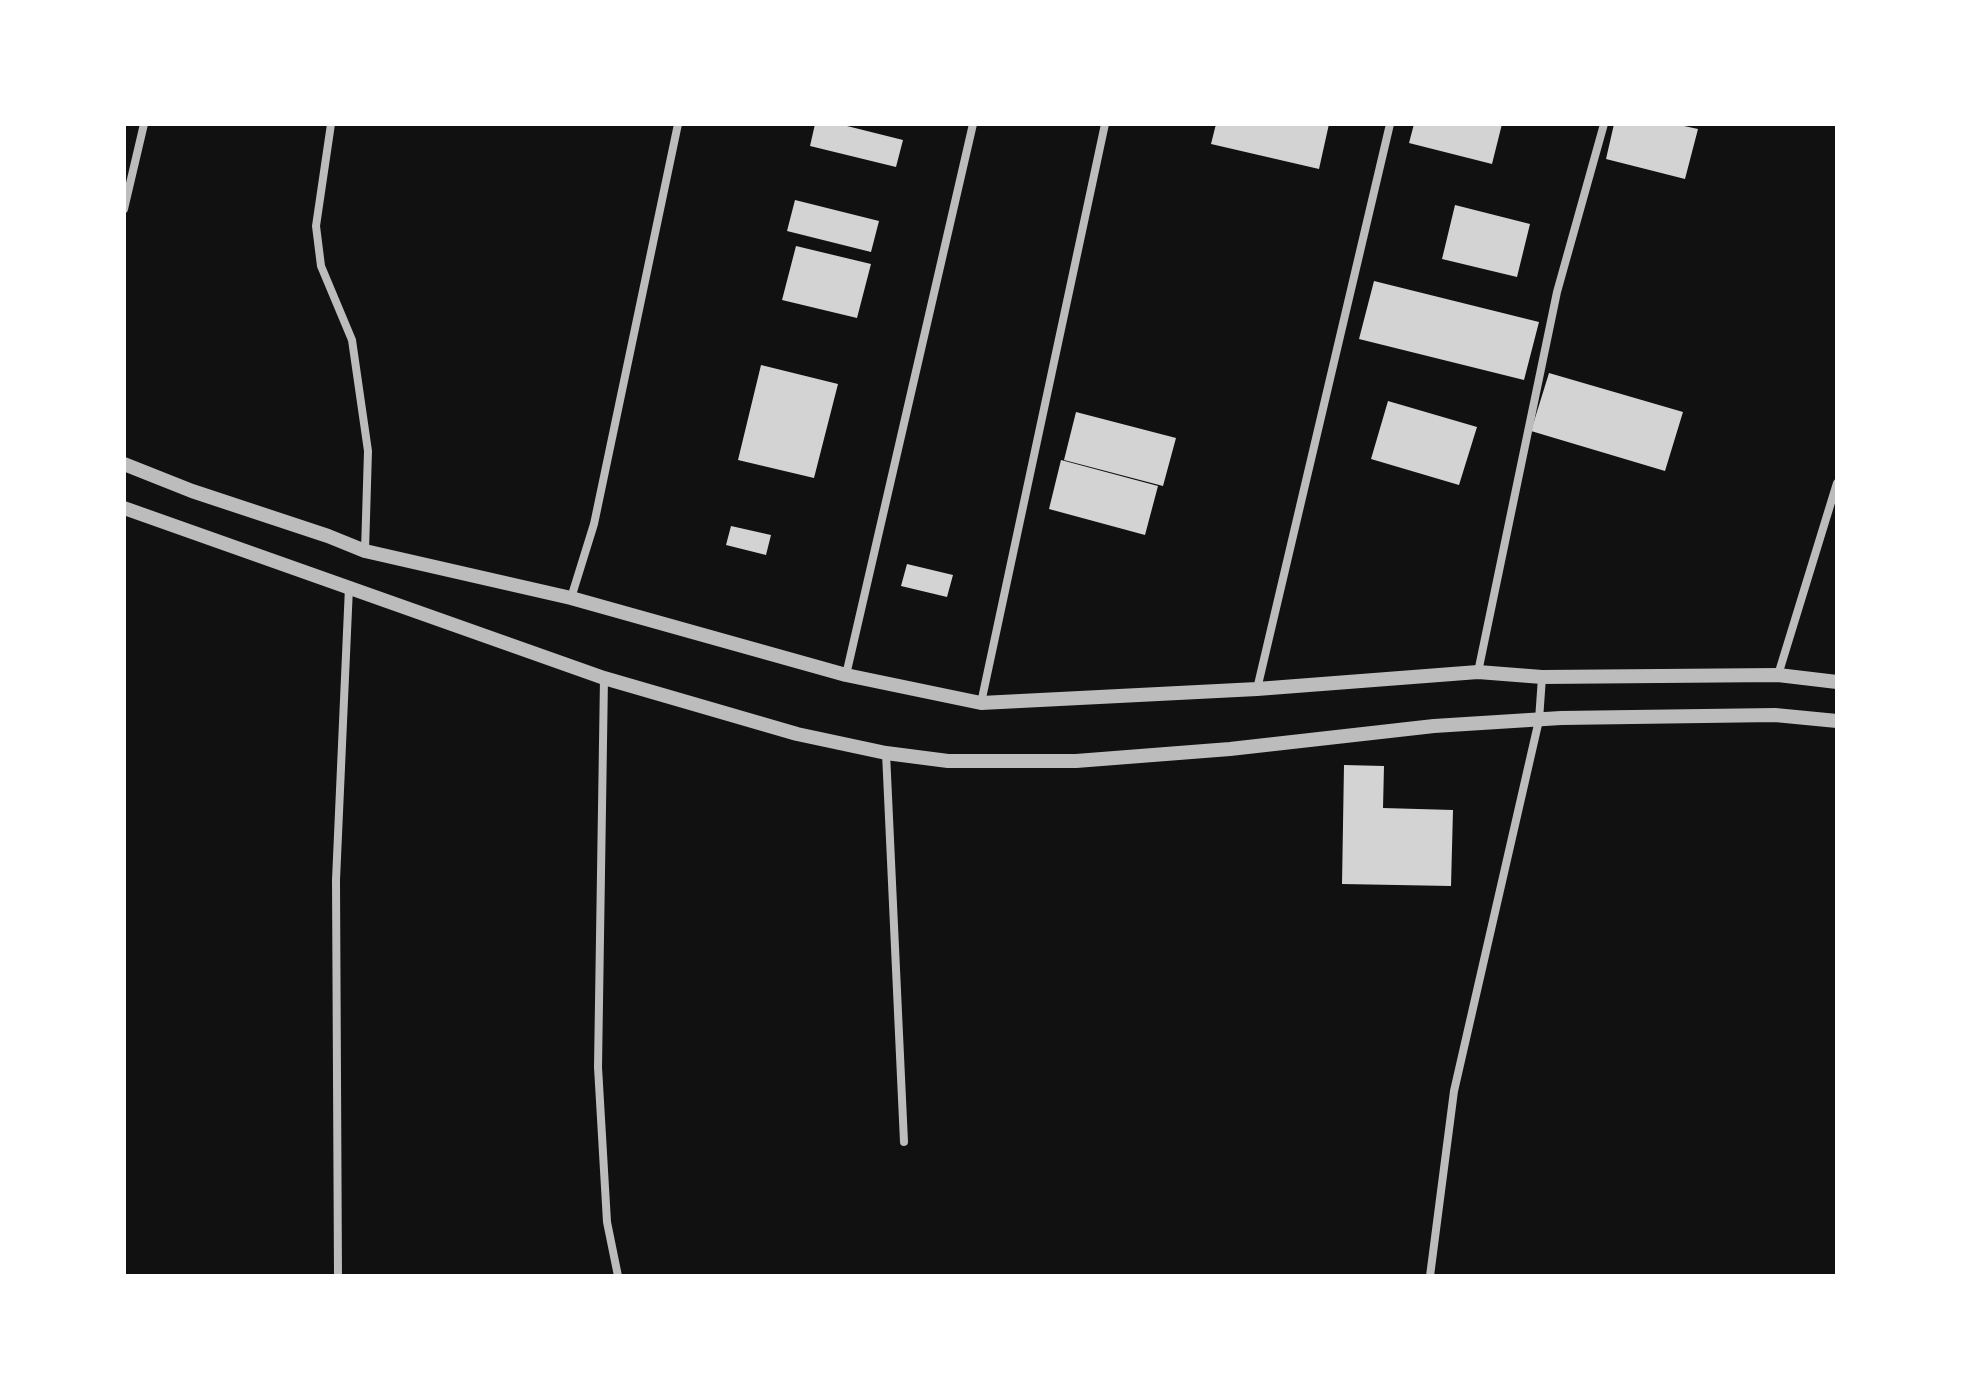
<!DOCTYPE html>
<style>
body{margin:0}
#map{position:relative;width:1961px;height:1400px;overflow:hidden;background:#111;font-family:"PT Sans",sans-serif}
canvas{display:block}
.frame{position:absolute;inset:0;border:126px solid #fff;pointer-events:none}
</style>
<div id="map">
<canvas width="1961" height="1400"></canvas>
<div class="frame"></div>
</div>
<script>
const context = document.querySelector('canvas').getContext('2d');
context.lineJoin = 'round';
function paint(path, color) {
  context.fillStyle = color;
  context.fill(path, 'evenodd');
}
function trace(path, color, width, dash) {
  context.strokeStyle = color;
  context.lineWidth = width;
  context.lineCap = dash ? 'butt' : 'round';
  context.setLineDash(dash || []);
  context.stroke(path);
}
paint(new Path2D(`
 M815 124H839L903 140 896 167 810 146Z
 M1216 124H1329L1319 169 1211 144Z
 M1414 124H1502L1492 164 1409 143Z
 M1614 124H1675L1698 129 1685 179 1606 159Z
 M795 200 879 221 871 252 787 231Z
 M1455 205 1530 224 1517 277 1442 259Z
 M796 246 871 264 857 318 782 300Z
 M1374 281 1539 322 1524 380 1359 339Z
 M761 365 838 384 814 478 738 460Z
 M1549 373 1683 412 1665 471 1531 431Z
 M1388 401 1477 427 1459 485 1371 459Z
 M1076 412 1176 438 1163 486 1064 460Z
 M1061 460 1158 486 1145 535 1049 509Z
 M731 526 771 535 766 555 726 545Z
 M907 564 953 575 947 597 901 586Z
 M1344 765 1384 766 1383 808 1453 810 1451 886 1342 884Z`), '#d3d3d3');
trace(new Path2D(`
 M331 124 316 226 321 266 352 340 368 451 365 551
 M124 209 144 124
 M571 598 594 524 678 124
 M1478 672 1557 292 1604 124
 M846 675 973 124
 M1778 675 1837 483
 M604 678 598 1067 607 1222 618 1276
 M1257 689 1390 124
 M981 703 1105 124
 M886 753 904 1142
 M338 1276 336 880 349 587
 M1430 1276 1454 1091 1539 720 1542 677`), '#bcbcbc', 8);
trace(new Path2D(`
 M124 464 192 491 328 536 365 551 571 598 846 675 981 703 1257 689 1478 672 1542 677 1778 675 1837 682
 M124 508 604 678 797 734 886 753 948 761H1076L1230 749 1434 726 1561 718 1775 715 1837 721`), '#bcbcbc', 14);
</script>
